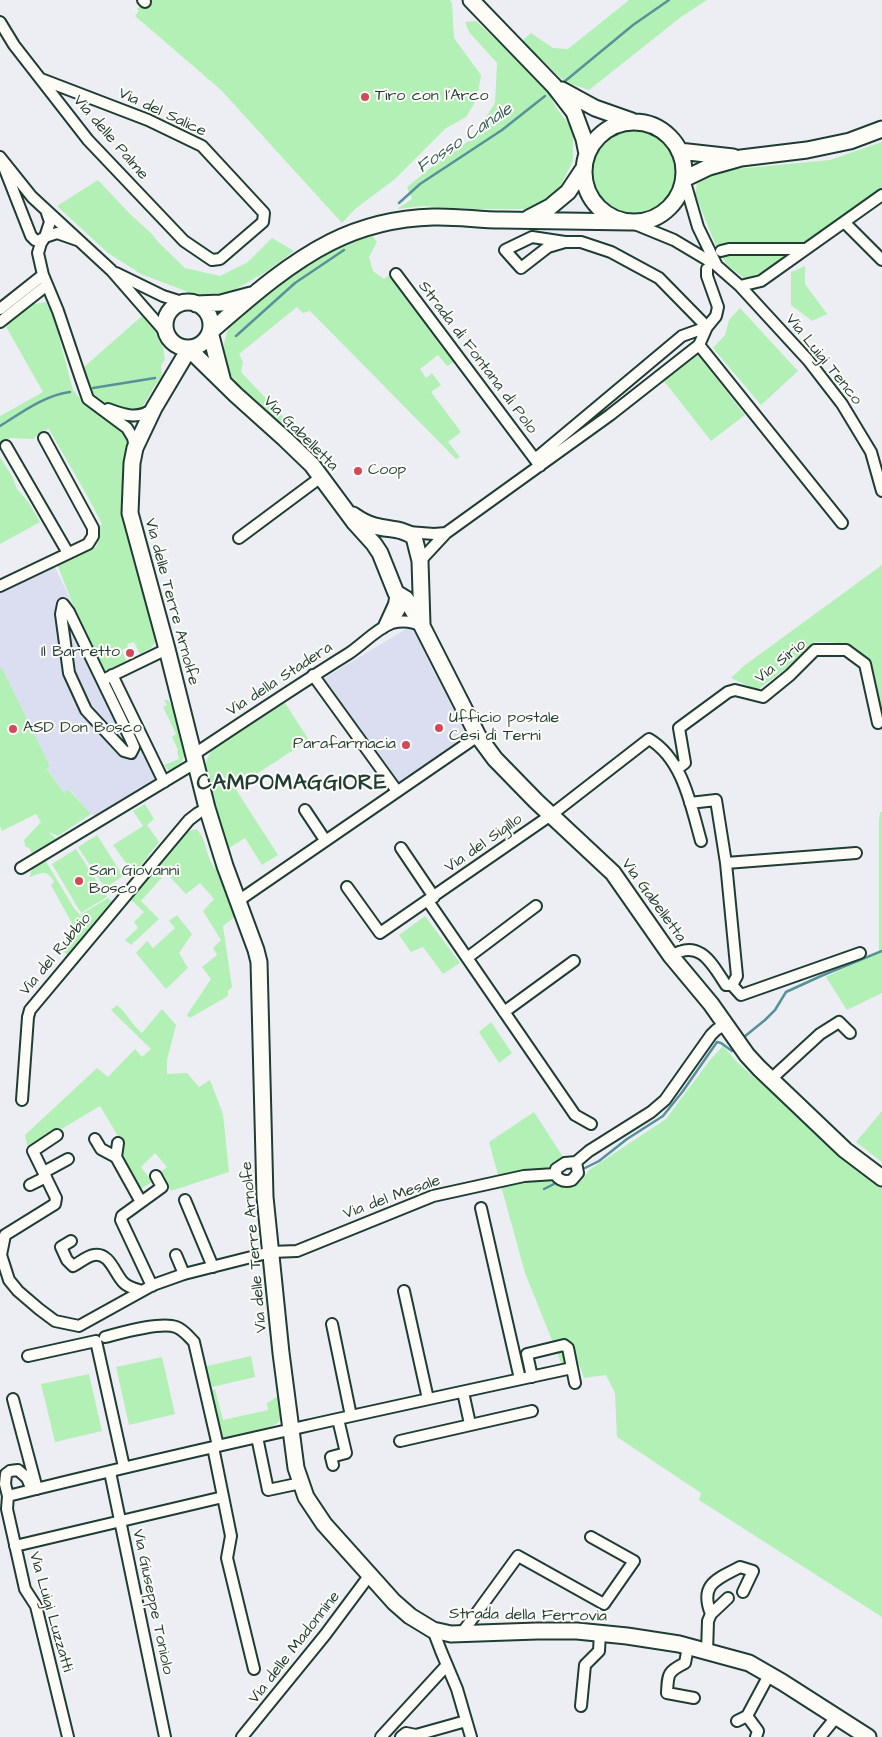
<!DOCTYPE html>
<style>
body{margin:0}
canvas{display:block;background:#edeef4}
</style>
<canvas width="882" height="1737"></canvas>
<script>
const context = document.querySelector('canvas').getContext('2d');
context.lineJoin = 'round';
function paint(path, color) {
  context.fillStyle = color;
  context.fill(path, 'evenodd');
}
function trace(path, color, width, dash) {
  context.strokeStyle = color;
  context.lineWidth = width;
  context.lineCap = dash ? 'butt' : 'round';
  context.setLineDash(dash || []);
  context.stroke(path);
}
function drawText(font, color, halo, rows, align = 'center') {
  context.font = font + ' "Architects Daughter",sans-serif';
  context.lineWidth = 4;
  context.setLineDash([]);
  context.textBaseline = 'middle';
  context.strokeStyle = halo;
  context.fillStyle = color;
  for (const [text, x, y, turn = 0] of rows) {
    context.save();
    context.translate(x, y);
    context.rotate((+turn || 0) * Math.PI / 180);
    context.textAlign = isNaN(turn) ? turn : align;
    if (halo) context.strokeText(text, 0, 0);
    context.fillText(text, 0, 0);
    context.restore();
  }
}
paint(new Path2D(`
 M54 565 156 777V782L97 817 91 814 70 790 64 793 47 768 50 766 2 668 0 669V592Z
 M411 626 467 737 432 760 397 786 323 679Z`), '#dadef0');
paint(new Path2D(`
 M146 0H450L452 4 454 38 481 75 477 99 466 117 446 128 395 179 355 209 342 223 221 90 135 16 139 11 137 9Z
 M629 0H707L681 17 589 90 565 82 522 41 531 33 553 48 568 49Z
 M476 21 544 84 557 109 573 130V161L557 192 526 209H471L424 206 397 209 412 199 407 187 440 160 473 138 495 103 497 63 469 32 465 22Z
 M590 173a43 43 0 1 1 86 0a43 43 0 1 1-86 0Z
 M882 142V190L763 272 745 279 726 264 716 246 695 194 698 179 726 170 830 160Z
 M98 180 129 213 152 234 158 242 185 268 220 276 248 262 272 238 294 251 269 270 231 292 196 295 141 274 108 253 57 206Z
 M370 233 377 242 369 257 373 271 384 279 391 274 441 341 438 342 454 362 447 366 438 355 420 369 426 378 432 373 441 385 431 392 461 432 448 442 460 457 456 459 310 311 303 313 297 307 239 354 243 362 241 372 292 426 294 437C279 424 235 389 228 373 221 356 223 340 230 324L296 271 317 256Z
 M805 266V284L827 314 812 321 791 305V272Z
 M46 302 53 315 73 390 86 406 113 422 121 429 126 438 128 446 123 467 121 512 154 631 155 642 151 648 140 654 134 642 127 644 128 647 122 650 126 661 105 671 74 607 57 564 96 547 99 538 98 528 102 524 89 499 49 429 40 432 34 439 10 438 0 445V416L43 392 4 323 29 305Z
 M740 308 798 371 761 405 713 348 725 335 729 320Z
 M142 316 161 338 165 359 161 366 162 377C151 387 148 403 137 412 109 408 96 405 84 378L86 373 84 367Z
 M698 355 745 415 711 441 664 381Z
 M0 457 12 476 17 489 29 503 40 522 0 544Z
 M882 565V710C878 703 877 690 875 680 868 647 845 641 815 642L791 665 757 690 731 678 745 665Z
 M2 668 50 766 47 769 64 793 69 790 91 814 58 836 49 832 58 841 33 857 30 849 25 846 24 840 41 822 36 814 2 831 0 826V669Z
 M164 700H168L175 712 183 750 185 755 181 763 172 770H168L164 765 179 759 177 752 178 750 172 737 176 734 163 707 167 705Z
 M285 703 309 740 235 788 278 855 262 865 245 838 226 850 205 764 211 751Z
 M145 804 154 819 147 825 159 842 134 874 113 845 143 826 133 811Z
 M880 812H882V993L847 1010 826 977 879 952V820Z
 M196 829C208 839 205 860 217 870L235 917 223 926 232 987 228 991V996L190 1018 187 1015 211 979 202 967 217 955 213 948 221 940 203 911 214 899 200 883 186 894 166 873 141 901 159 919 131 945 125 940 138 928 134 922 144 912 130 899 187 832Z
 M97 835 123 876 105 888 78 847Z
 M76 849 107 897 81 913 52 864Z
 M45 860 74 908 80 915 108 898 112 901 68 956 60 947 75 929 51 885 54 882C47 869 42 873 30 877 31 867 36 864 45 860Z
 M177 915 192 934 179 953 188 968 166 989 136 953 147 941 153 948 175 928 169 921Z
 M425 916 460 963 443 974 423 947 411 952 399 935Z
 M117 1005C127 1013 132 1025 142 1033L162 1009 176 1025 167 1060V1074L187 1073 199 1087 210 1080 223 1114 229 1172 171 1191 161 1172 167 1167 155 1153 141 1167 152 1182 139 1190 120 1155 122 1143 100 1106 28 1149 25 1135 97 1068 108 1077 135 1049 142 1057 151 1049 111 1010Z
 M491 1022 512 1053 499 1063 479 1032Z
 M723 1046 737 1062 798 1116 847 1162 882 1185V1617L699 1500 701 1493 617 1437 615 1393 606 1375 584 1378 571 1344 564 1370 525 1273 489 1142 534 1112 565 1160 551 1178 560 1185 571 1187 581 1181 589 1170 666 1119 710 1060Z
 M882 1111V1162L856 1142Z
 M251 1356 255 1377 208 1388 203 1367Z
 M162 1357 175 1414 129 1425 116 1367Z
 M89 1374 102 1431 55 1442 41 1384Z
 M215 1389 223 1420 268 1410 267 1403 278 1396C278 1402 282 1413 280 1420 276 1429 233 1437 223 1437L220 1436 209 1391Z`), '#b2f0b6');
trace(new Path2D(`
 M564 82 633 25 669 0
 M399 203 420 184 502 130 545 96
 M236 336 295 283 344 250
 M93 388 155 378
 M0 426C21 413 45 395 70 392
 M744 1037 765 1020 775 1010 786 992 821 976 882 951
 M585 1168 599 1161 627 1139 663 1116 683 1091 717 1042 721 1043 732 1051 735 1047
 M544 1189 554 1184`), '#579298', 2.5);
const street = new Path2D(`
 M143 0 145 2
 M0 22 14 45 88 140 184 241 212 260 220 259 263 222 264 213 202 146 148 120 41 79
 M0 157 32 197 111 270 166 333
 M4 167 31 236 35 240 38 241 45 237 50 222 47 213
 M684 179 698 227 716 264
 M630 222 674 240 716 265 740 286 808 360 842 404 871 452 882 491
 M844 222 882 260
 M77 240 57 233 45 237 41 243 38 253 43 275 58 311 81 379 88 399 127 428 133 438 135 448
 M565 242 532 237 505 250 521 268 548 247 565 242H581L611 252 659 278 707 327
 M721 251 729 249H804
 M116 273 163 296 185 303
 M396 274 540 466
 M740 286 761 281 882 195
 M0 309 43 275
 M0 322 47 285
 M699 345 842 523
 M108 409C124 415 138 420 153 409
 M6 446 68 553
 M535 459 682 336 707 327
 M408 532 434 534 446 533
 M239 538 321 477
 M420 561 446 533 610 415 699 345 707 327 716 316 718 307 707 276V269
 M0 586 88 544 93 536V528L44 438
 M63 604 69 612 131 740 134 747 131 753 124 751 86 710 69 673 61 614Z
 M392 623 406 599
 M383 628 394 604 396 593
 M112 675 164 782
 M313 675 397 791
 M107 678 167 649
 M193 755C244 721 295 687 348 654 362 645 376 629 392 623 403 620 412 621 422 626
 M677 769 685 763 679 728 728 692 735 690 763 697 790 675 815 650H846L865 664 878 723
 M305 810 325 840
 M401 848 434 897
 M726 863 856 853
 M21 868 195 763
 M347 887 380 933 551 815 649 739C683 759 691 806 701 841
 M238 901 478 736
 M428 901 575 1115 591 1124
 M671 956C700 938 712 964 726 985H732L737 976 726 863 716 800 690 803
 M467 958 536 906
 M732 985 741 995 860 953
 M504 1012 574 961
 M770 1080 820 1034 839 1022 850 1033
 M22 1100 28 1017 30 1010 189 820 198 813 207 808
 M57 1135 33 1151 56 1198 55 1204 5 1235 1 1255 9 1280 18 1291 39 1309 55 1321 79 1326 153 1285 184 1274 271 1252 297 1251 433 1196 524 1176 555 1174
 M95 1139 101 1149 116 1157 141 1202
 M116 1157 118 1143
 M576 1162 578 1173 572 1180C564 1183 554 1179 556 1169L565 1163 576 1162 589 1151 651 1112 665 1100 711 1035 716 1030 725 1024
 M44 1172 68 1159
 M30 1185 46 1177
 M185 1200 213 1267
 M481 1208 520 1379
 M71 1241 61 1247 67 1260 73 1266C79 1263 87 1256 94 1255 110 1252 115 1275 124 1283 129 1288 136 1289 142 1291
 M176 1255 184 1274
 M152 1286 121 1220 122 1216 162 1187 156 1176
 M404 1291 428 1399
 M332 1324 351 1416
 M105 1337C121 1333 161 1321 176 1327 184 1330 188 1336 194 1342L218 1446
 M28 1356 96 1341 124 1467
 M572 1368 575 1383
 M463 1392 470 1424
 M13 1399 37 1489
 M257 1437 268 1490 301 1483
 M400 1441 532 1411
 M213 1447 231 1536 227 1558 254 1669
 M333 1465 331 1457 346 1453 338 1419
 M110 1472 165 1737
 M32 1490 8 1496 5 1484 6 1474 10 1471 18 1470 27 1478 32 1490C211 1446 391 1407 572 1368L568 1348 564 1345 527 1354 532 1377
 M8 1496 7 1509 25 1589 36 1606 68 1737
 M15 1546 223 1497
 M711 1614 728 1598
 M433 1630 441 1651 457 1689 471 1737
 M462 1633 518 1556 604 1604 634 1561 591 1537
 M688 1647 685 1663C667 1672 668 1674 667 1693L694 1698
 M707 1652 708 1621 711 1614C699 1584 717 1579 740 1567L753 1571 743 1592
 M581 1706 585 1665 599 1651 600 1633
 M737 1721 747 1716
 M242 1737 325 1635 369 1576
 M381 1737 447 1665
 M401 1737 406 1733 416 1735 466 1721
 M756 1737 758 1731 747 1716 769 1675
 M820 1737 837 1716`);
const secondary = new Path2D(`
 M471 0 554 86 574 112 584 139 587 154
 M562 90 595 108 632 121
 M584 172a50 50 0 1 1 100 0a50 50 0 1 1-100 0Z
 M679 151 733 157
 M684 179 709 167 741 158 807 150 850 141 882 129
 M529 218 550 207 568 192 584 168
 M165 325a23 23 0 1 1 46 0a23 23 0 1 1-46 0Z
 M196 304 221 303 251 295
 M189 349 154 408 135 448 132 463 130 513 167 649 207 808 225 866 256 950 259 962 265 1197 281 1353 296 1468 306 1497 324 1524 394 1602 410 1616 433 1630 451 1634 537 1631H577L627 1636 679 1644 749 1663 782 1682 868 1737
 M189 349 236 395 285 439 312 465 355 523 374 544 380 553 396 593 406 599 422 626 478 736 495 759 536 801 613 873 671 956 711 1004 747 1055 759 1068 845 1150 882 1178
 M223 382 210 332C247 300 287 264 331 242 363 226 398 218 433 217 456 216 479 220 501 220 544 221 587 221 630 222
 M353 515C360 520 367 524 375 526 389 530 402 528 414 537L420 561 422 624`);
trace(street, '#1f3d34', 14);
trace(secondary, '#1f3d34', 19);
trace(street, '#fdfcf7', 10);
trace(secondary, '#fdfcf7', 15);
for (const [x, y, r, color] of [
 [365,97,5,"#d1495b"],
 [358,471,5,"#d1495b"],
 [130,653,5,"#d1495b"],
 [439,728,5,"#d1495b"],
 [13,729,5,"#d1495b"],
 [406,745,5,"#d1495b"],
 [79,881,5,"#d1495b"]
]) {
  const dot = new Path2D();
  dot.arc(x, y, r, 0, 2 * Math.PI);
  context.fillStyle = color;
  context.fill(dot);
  trace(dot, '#fdfcf7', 2);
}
drawText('16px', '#1f3d34', '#fdfcf7', [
 ["Tiro con l'Arco",375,97],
 ["Coop",368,471],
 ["Il Barretto",120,653,"right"],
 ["Ufficio postale",449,719],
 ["Cesi di Terni",449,737],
 ["ASD Don Bosco",23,729],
 ["Parafarmacia",396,745,"right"],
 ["San Giovanni",89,872],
 ["Bosco",89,890]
], 'left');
drawText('16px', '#1f3d34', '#fdfcf7', [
 ["Via del Salice",162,113,25],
 ["Via delle Palme",110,138,49],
 ["Strada di Fontana di Polo",477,358,53],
 ["Via Luigi Tenco",823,360,51],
 ["Via Gabelletta",300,434,45],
 ["Via delle Terre Arnolfe",171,602,75],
 ["Via Sirio",781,662,-39],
 ["Via della Stadera",280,680,-33],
 ["Via del Sigillo",484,844,-35],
 ["Via Gabelletta",653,901,54],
 ["Via del Rubbio",56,955,-50],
 ["Via del Mesale",392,1198,-20],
 ["Via delle Terre Arnolfe",255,1247,-95],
 ["Via Giuseppe Toniolo",152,1602,78],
 ["Via Luigi Luzzatti",50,1612,74],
 ["Strada della Ferrovia",528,1616,1],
 ["Via delle Madonnine",295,1648,-52]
]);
drawText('italic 18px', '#36605e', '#fdfcf7', [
 ["Fosso Canale",465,139,-34]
]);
context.letterSpacing = '1px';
drawText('bold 21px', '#1f3d34', '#fdfcf7', [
 ["CAMPOMAGGIORE",292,785]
]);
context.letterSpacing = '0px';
</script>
